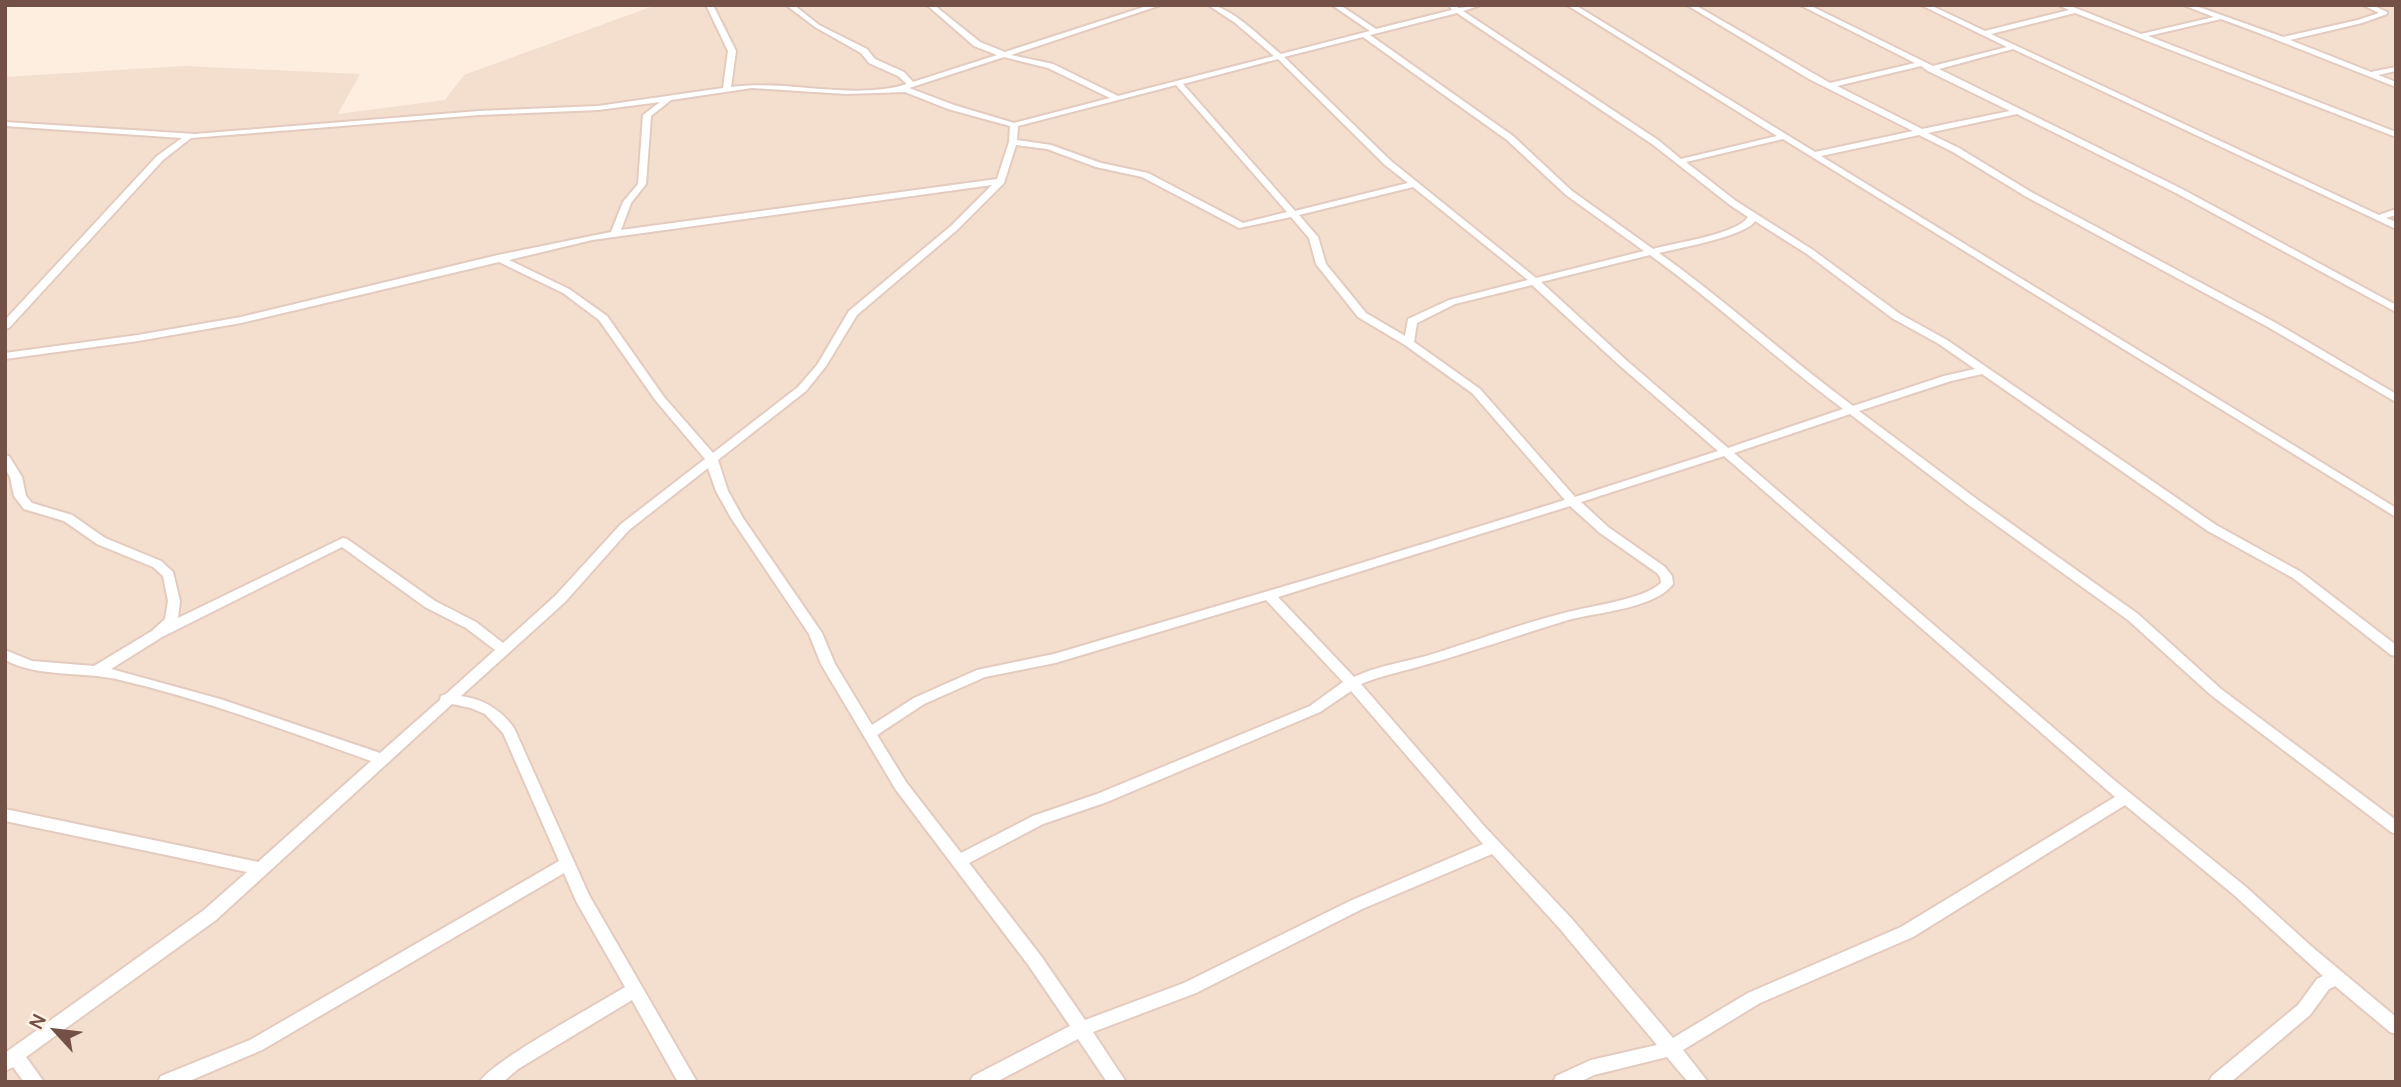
<!DOCTYPE html>
<style>
body{margin:0}
#map{position:relative;width:2401px;height:1087px;overflow:hidden;background:#fdeee0;font-family:Manrope,sans-serif}
canvas{display:block}
.frame{position:absolute;inset:0;border:7px solid #735147;pointer-events:none}
.north{position:absolute;left:21px;top:996px;width:70px;height:70px;-webkit-text-stroke:5px #fff2e6;paint-order:stroke;rotate:297deg;font-size:19px;font-weight:700;line-height:28px;text-align:center;color:#735147}
.north::after{content:'';display:block;margin:auto;width:24px;height:32px;background:#735147;clip-path:polygon(50% 0,100% 100%,50% 72%,0 100%)}
</style>
<div id="map">
<canvas width="2401" height="1087"></canvas>
<div class="frame"></div>
<div class="north">N</div>
</div>
<script>
const context = document.querySelector('canvas').getContext('2d');
context.lineJoin = 'round';
function paint(path, color) {
  context.fillStyle = color;
  context.fill(path, 'evenodd');
}
function trace(path, color, width, dash) {
  context.strokeStyle = color;
  context.lineWidth = width;
  context.lineCap = dash ? 'butt' : 'round';
  context.setLineDash(dash || []);
  context.stroke(path);
}
paint(new Path2D(`
 M656 5H2396V1082H5V77L184 66 360 74 338 114 445 100 464 75Z`), '#f4dece');
const minor = new Path2D(`
 M706 5H713L736 51 731 87C787 79 854 101 907 84L898 76 869 63 861 53 815 27 786 5H794L819 25 867 49 875 59 904 72 913 82 997 55 974 46 927 5H934L980 42 1005 52 1150 5H1161L1011 55 1053 64 1118 96 1274 56 1234 22 1208 5C1230 5 1263 40 1281 54L1370 31 1332 5H1340L1376 29 1452 10 1450 7 1452 5 1459 8 1481 5 1463 11 1658 140 1681 159 1777 136 1567 5H1575L1815 152 1913 131 1809 79 1687 5H1695L1830 83 1915 63 1800 5H1809L1933 66 2007 47 1921 5H1930L1985 31 2069 10 2058 5H2068L2141 34 2214 17 2183 5H2193L2283 37 2358 20 2379 13 2363 5H2372L2387 12V14L2362 23 2290 40 2371 72 2396 67V71L2378 75 2396 82V87L2259 33 2221 19 2148 36 2396 132V137L2075 13 1991 34 2379 215 2396 209V215L2386 218 2396 222V229L2013 49 1939 69 2182 189 2396 305V312L2176 193 2017 114 1928 133 1959 148 2031 192 2276 323 2396 394V402L2268 327 2025 196 1953 152 1919 135 1821 156 2396 508V517L1783 139 1686 162 1736 201 1813 250 1900 314 1947 340 2216 525 2301 572 2396 645V656L2391 655 2293 578 2208 531 1982 374 1951 381 1859 411 1978 500 2138 614 2221 689 2396 820V834L2391 832 2211 695 2128 620 1970 506 1850 414 1734 453 2114 780 2246 887 2311 946 2396 1017V1034L2390 1032 2335 986 2329 989 2310 1015 2231 1082H2209L2212 1076 2298 1005 2317 979 2323 976 2234 895 2125 805 1913 937 1760 1003 1683 1050 1708 1082H1688L1667 1057 1594 1075 1580 1082H1553L1556 1076 1591 1060 1657 1045 1560 929 1492 854 1362 909 1196 993 1093 1032 1126 1082H1107L1078 1039 996 1082H970L973 1076 1070 1026 1029 966 896 790 821 664 809 634 731 518 716 491 708 468 629 530 565 602 461 696C485 700 500 709 514 728L589 895 697 1082H678L632 1000 518 1069 503 1082H480C490 1062 600 1003 625 987L576 901 564 873 262 1050 187 1082H158L161 1076 250 1040 559 861 503 733 485 714 471 708 452 704 216 920 26 1057 44 1082H24L13 1067 5 1071V1053L204 910 247 872 5 821V809L258 862 371 761C287 731 203 699 116 679 79 671 40 678 5 660V650L32 661 94 666 152 631 165 619 168 601 163 576 153 567 97 544 64 521 24 509 14 496 10 477 5 468V455L9 456 22 477 26 496 32 503 72 515 105 538 161 561 173 572 180 601 178 618 343 538 347 539 435 601 476 622 503 643 555 596 621 524 705 459 656 401 599 320 563 293 499 262 241 323 138 341 5 359V353L138 335 241 317 498 255 611 232 623 202 638 184 643 115 660 102 598 110 479 115 191 138 163 160 9 328 5 329V320L157 156 182 138 5 126V122L195 134 479 111 598 106 723 88 728 51ZM1457 13 1652 144 1730 205 1748 217C1738 234 1674 243 1653 249L1572 191 1513 136 1370 35ZM1363 37 1507 140 1566 195 1644 251 1536 278 1391 161 1284 57ZM1004 57 1048 68 1110 98 1014 123 954 105 909 88ZM1278 59 1385 165 1408 183 1295 211 1183 84ZM1921 66 1928 71 2010 111 1922 129 1837 86ZM1176 85 1287 212 1243 223 1148 173 1101 163 1051 145 1017 140 1018 126ZM752 88 846 94 905 92 948 109 1010 126 1009 142 997 179 621 230 631 203 646 184 651 116 671 100ZM1016 145 1047 149 1096 167 1142 177 1239 228 1291 217 1309 238 1316 264 1358 317 1405 345 1472 393 1565 500 1316 577 1054 654 977 670 914 698 872 725 835 664 822 633 743 518 728 491 718 460 806 391 826 366 857 315 957 230 1004 183ZM992 185 951 226 849 311 817 365 798 387 713 453 664 397 607 316 569 289 509 260 592 240ZM1413 187 1528 280 1449 300 1408 319 1405 336 1366 313 1326 264 1318 237 1299 215ZM1755 221 1807 254 1892 318 1939 344 1975 369 1944 376 1853 406C1787 357 1726 301 1659 253 1679 248 1746 236 1755 221ZM1650 255C1717 303 1777 360 1843 409L1728 448 1626 360 1541 282ZM1532 285 1618 364 1718 451 1575 497 1480 389 1414 342 1417 323 1455 304ZM1724 456 2115 797 1901 927 1748 993 1673 1038 1572 919 1485 827 1361 684C1383 675 1405 671 1428 664 1475 651 1521 634 1568 620 1597 612 1654 609 1673 584L1672 576 1665 567 1608 527 1581 502ZM1570 506 1600 533 1657 573 1660 577 1661 583C1643 600 1589 606 1564 613 1517 625 1472 642 1426 656 1401 663 1377 666 1354 677L1278 597ZM342 547 425 607 466 628 495 650 446 694 441 696 440 700 380 753 220 699 111 669 162 637ZM1266 600 1343 682 1310 706 1097 794 1033 816 961 853 906 782 877 735 924 704 985 677 1055 663ZM1351 691 1483 844 1350 901 1184 983 1085 1020 1041 956 969 863 1043 824 1107 802 1320 712Z`);
trace(minor, '#e3cbbf', 4);
paint(minor, '#fff');
</script>
